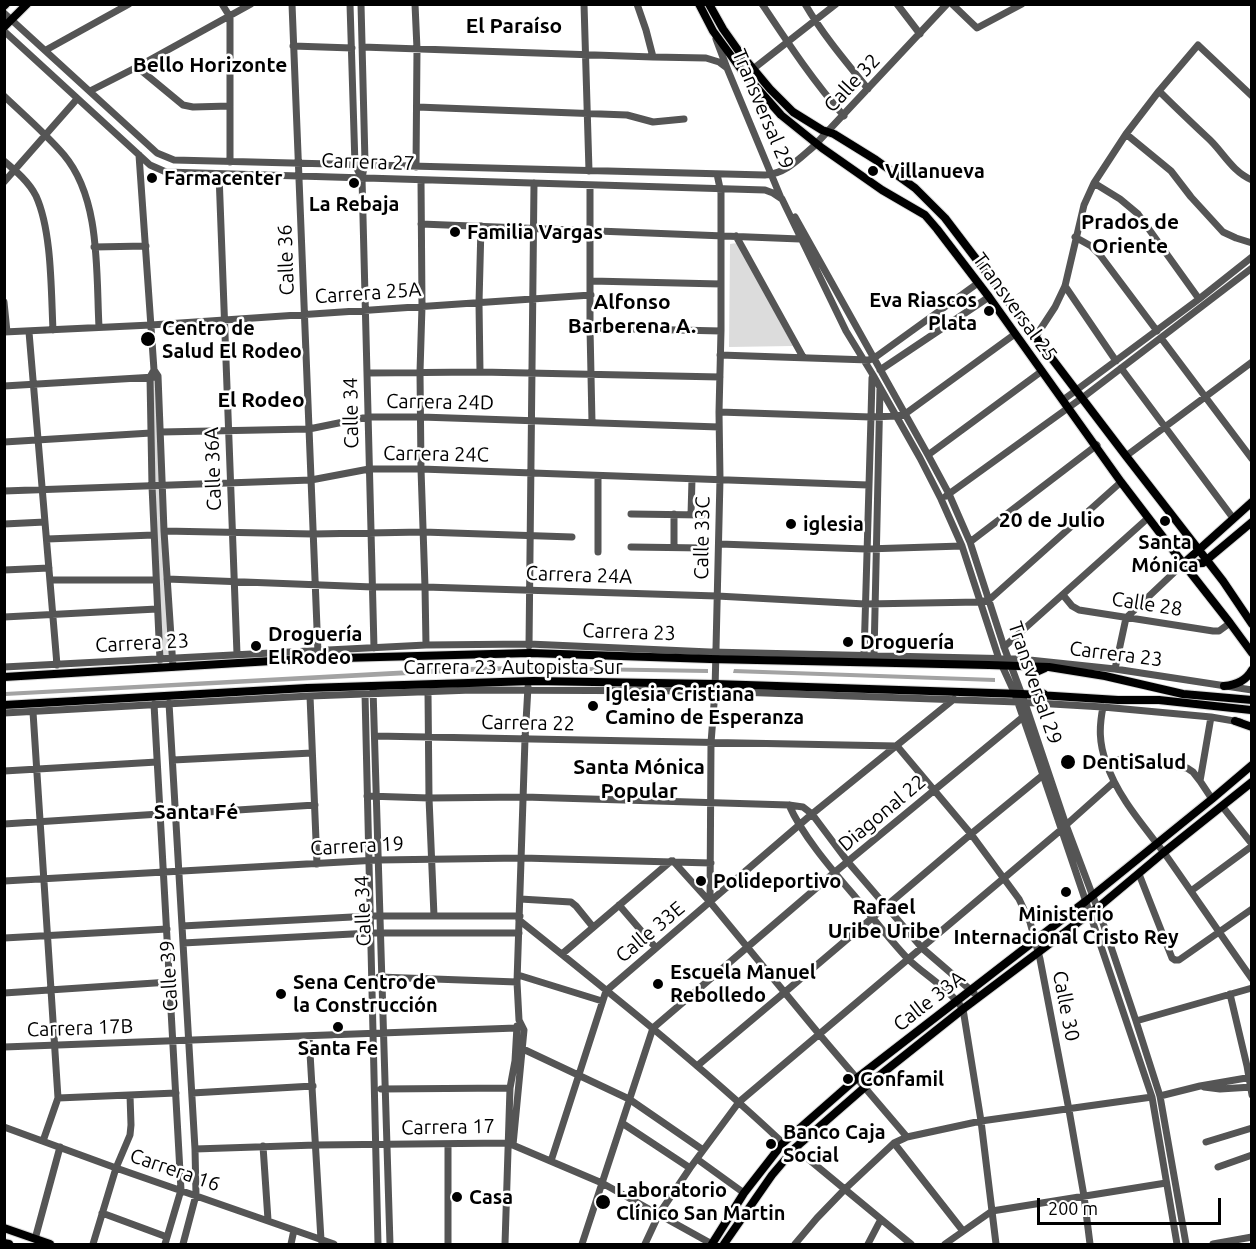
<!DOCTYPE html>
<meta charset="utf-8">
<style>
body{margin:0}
#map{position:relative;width:1256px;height:1249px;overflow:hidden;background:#fff;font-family:Ubuntu,sans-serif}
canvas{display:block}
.frame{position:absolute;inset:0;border:6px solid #000;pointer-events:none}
.scale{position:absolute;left:1037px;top:1198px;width:184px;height:27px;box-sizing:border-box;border:3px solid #000;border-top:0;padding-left:8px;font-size:18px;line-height:21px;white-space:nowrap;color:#000;-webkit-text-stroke:4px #fff;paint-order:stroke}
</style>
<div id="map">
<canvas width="1256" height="1249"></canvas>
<div class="frame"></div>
<div class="scale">200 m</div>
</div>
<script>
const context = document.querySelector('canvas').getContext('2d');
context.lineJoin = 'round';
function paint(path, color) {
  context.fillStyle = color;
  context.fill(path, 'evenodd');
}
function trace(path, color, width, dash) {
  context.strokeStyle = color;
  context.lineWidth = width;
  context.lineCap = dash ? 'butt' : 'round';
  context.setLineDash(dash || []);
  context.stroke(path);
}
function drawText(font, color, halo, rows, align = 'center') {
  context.font = font + ' Ubuntu,sans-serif';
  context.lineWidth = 5;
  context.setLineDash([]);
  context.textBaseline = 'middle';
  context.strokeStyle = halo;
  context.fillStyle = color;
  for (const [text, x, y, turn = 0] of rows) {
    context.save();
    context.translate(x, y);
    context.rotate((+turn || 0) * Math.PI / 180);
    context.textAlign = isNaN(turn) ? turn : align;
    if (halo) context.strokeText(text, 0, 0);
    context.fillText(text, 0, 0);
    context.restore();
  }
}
paint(new Path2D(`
 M737 243 793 346 729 347 730 244Z
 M158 376 172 658H159L150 377Z`), '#dcdcdc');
paint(new Path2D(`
 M521 666 708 669V673L522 670 467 672 5 696V692L467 667Z
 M734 669 995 678V682L733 673Z`), '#a3a3a3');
const major = new Path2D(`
 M699 4 713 31 743 72 781 115 822 148 882 190 925 215 937 229 989 297 1121 482 1179 558 1230 623 1252 653
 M709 4 723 29 740 53 770 89 793 112 822 130 834 134 876 160 915 188 945 218 1126 456 1223 581 1252 624
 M4 6 6 4
 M4 27 27 4
 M1183 564 1252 502
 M1183 564 1203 563 1252 522
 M4 677 305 659 530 653 710 659 989 665 1049 667 1105 676 1183 694 1252 700
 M1224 686C1236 685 1246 681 1252 670
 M1044 694C1034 690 1031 682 1036 672L1045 668
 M4 705 307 688 533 681 715 684 1022 694 1118 700H1159L1251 710
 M1235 721 1252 727
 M4 1228 50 1244
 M4 1243 9 1244
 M712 1244 744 1193 783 1143 857 1078 1086 901 1212 799 1252 765
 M724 1244 772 1175 795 1148 865 1087 963 1009 1101 905 1163 853 1252 782`);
trace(major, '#dbdbdb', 10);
trace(new Path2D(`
 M222 4 230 17V162
 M292 4 318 653
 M350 4 355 165 362 178
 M361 4 365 162 362 178 374 648
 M415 4 417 49 416 167
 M584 4 589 171
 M637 4 646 30 653 57
 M762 4C788 43 813 81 844 116
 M805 4C823 35 846 62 868 89
 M897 4 920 34
 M952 4 977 28 1022 4
 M4 13 157 153 174 160 765 175C785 174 799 159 813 147L947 4
 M4 31 150 165 166 172 765 190 773 193 782 199 846 331 873 375 920 458 941 499 962 546 999 659 1015 694 1043 775 1152 1097 1177 1244
 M716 39 727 68 781 198
 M293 46 352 48
 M362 47 653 57 706 58 719 62 727 68
 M46 50 129 4
 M137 67 183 105 193 107 230 106
 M753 69 836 4
 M90 91 137 67 251 4
 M1159 91C1176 108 1193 124 1211 141 1224 154 1233 172 1252 180
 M4 96C24 115 46 134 64 155 101 199 96 272 99 327
 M417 107 627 115 653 122 684 119
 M1126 134 1171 171 1191 197 1223 232 1236 238 1252 243
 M139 155 154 370 158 376 164 531 173 667
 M4 161C16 171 29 182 36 196 52 231 51 291 53 330
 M219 174 237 654
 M421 180 422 306 420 372 421 469 425 587 426 645
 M4 182 77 99
 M1094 183 1120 199 1138 214 1199 299
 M590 185V328L592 422
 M795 217 928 455 949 494 970 542 1004 647 1025 703 1066 825 1103 923 1136 1021 1160 1096 1186 1244
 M421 224 800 239
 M736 236 803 357
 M1075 237 1091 246 1100 255 1157 331
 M94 247 146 246
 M591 281 721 284
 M1065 286 1116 361
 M4 302 7 332
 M590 328 721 331
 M4 332 151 325 591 295
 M29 332 57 665
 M1036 336 1055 307 1065 286 1084 205 1094 183 1126 134 1159 91 1198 45 1252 96
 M1161 338 1252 459
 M720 355 869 360 877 356 978 283
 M1121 368 1233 518
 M154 370 150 377 152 486 160 660
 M880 370 989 297
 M480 372 479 303 481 226
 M367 373 480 372 720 377
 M4 386 155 377
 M1063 400 1199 299 1252 257
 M719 412 871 417 897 416 905 414 1015 334
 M161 432 309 429 368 417H421L719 427
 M4 442 151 433
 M928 455 1042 371
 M1126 456 1252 362
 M598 476V552
 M4 491 311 480 369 469H421L868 485
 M946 496 1086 395 1252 268
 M631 514 702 515
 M691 515 692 479
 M4 524 45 522
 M164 531 313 534 423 532 572 537
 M47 539 154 535
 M970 542 1097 445
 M719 544 866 549 962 546
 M631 547 704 548
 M674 547V514
 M4 570 49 568
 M167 579 373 587H425L717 596 865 604 980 602 989 600 1121 482
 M50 580H156
 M1063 595 1072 606 1079 610 1213 631H1219L1230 623
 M4 617 157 609
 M529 646 534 183
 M1004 647 1148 518
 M874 655 880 388
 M864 656 871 417 872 378 873 375
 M4 667 328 650 426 645 529 644 710 652 1020 659 1115 669 1252 690
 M1115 669 1126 618 1183 564
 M373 689 390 1244
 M428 692 429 798 434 916
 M365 694 378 1244
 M310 696 317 864
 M169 703 195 1149 196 1195 183 1244
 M154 704 181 1190 165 1244
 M1103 707C1099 727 1099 743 1106 762 1117 796 1143 825 1165 854 1194 895 1222 937 1252 979
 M33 712 58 1098 43 1141
 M4 713 310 696 472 690 709 691 1018 702 1103 707 1211 717 1240 722
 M1211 717 1200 781 1212 799
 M375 736 897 746 971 834 1019 899 1030 922 1040 959 1069 1110 1084 1196 1090 1244
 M173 760 312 753
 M1106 761 1123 759 1187 768 1193 772 1200 781
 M4 771 157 762
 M367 796 429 798 524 797 789 805 803 807 812 814 848 862 922 948 974 993
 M789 805C803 837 834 872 857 899 874 919 890 940 908 959 926 976 949 989 963 1009L981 1121 996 1244
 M1222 806 1252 844
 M176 814 315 805
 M4 824 160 814
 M1066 825 1114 782
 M673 861 710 902 819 1034 907 1137
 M1139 874 1172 958 1175 960H1179L1252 909
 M4 881 378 860 522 858 711 863
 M1191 891 1252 846
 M520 899 571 902 576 906 593 927
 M710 902 711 743 715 691 720 479 719 412 721 331V193L717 174
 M619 905 656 948
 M519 920C609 992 699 1064 783 1143
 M182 926 371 916H520
 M4 938 167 929
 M183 943 371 933H519
 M562 954 671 861
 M518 975 602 1001
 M379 977 517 982
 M4 993 170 982
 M1230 994 1247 1066 1252 1095
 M1136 1021 1252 988
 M653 1028 835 872 1023 717
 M309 1036 321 1240
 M4 1047 516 1028
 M523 1049 629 1099 703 1150
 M697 1066 785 992 971 834 1043 775
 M1204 1087 1220 1089 1252 1087
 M381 1089 510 1088
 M192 1093 313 1086
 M1160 1096 1200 1086 1252 1077
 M58 1098 176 1093
 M622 1123 690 1168
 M4 1127 116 1168 334 1244
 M1206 1142 1252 1128
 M894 1143 963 1231
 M513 1145 524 1030 519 1020 517 982 525 739 528 687
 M263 1146 268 1220
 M795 1148 911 1244
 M195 1149 316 1145 508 1143 602 1183 712 1244
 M697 1159 744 1193
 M551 1161 606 991 812 814 954 699
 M1218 1167 1252 1155
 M102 1213 167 1237
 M35 1239 60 1147
 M93 1244 116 1168 130 1135 131 1125 130 1095
 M291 1244 294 1230
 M448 1244V1144
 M505 1244 510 1088 515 1061 517 1026
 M582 1244 653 1028
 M645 1244 659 1214 690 1168 739 1102 1062 829
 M795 1244 817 1218 845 1189 894 1143 907 1137 981 1121 1152 1097
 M868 1244 881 1219
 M945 1244 992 1211 1166 1183
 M1213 1244 1252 1237`), '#555', 7);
trace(major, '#000', 8);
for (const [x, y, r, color] of [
 [873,171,6,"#000"],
 [152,178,6,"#000"],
 [354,183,6,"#000"],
 [455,232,6,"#000"],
 [989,311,6,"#000"],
 [148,339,8,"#000"],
 [1165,521,6,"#000"],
 [791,524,6,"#000"],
 [848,642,6,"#000"],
 [256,646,6,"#000"],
 [593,706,6,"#000"],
 [1068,762,8,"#000"],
 [701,881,6,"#000"],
 [1066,892,6,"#000"],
 [658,984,6,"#000"],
 [281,994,6,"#000"],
 [338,1027,6,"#000"],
 [848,1079,6,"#000"],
 [771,1144,6,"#000"],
 [457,1197,6,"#000"],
 [603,1202,8,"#000"]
]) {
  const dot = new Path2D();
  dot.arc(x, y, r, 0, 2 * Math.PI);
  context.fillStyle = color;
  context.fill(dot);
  trace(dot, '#fff', 2);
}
drawText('20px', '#000', '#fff', [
 ["Calle 32",852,83,-47],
 ["Transversal 29",763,109,67],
 ["Carrera 27",368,162,2],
 ["Calle 36",286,260,-92],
 ["Carrera 25A",368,293,-4],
 ["Transversal 25",1015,307,54],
 ["Carrera 24D",440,402,1],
 ["Calle 34",351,413,-91],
 ["Carrera 24C",436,454,1],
 ["Calle 36A",213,469,-92],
 ["Calle 33C",702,538,-89],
 ["Carrera 24A",579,575,2],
 ["Calle 28",1147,604,9],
 ["Carrera 23",629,632,2],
 ["Carrera 23",142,643,-3],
 ["Carrera 23",1116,654,7],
 ["Carrera 23 Autopista Sur",513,667],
 ["Transversal 29",1035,683,71],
 ["Carrera 22",528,723,1],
 ["Diagonal 22",882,813,-40],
 ["Carrera 19",357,846,-3],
 ["Calle 34",363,911,-92],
 ["Calle 33E",650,932,-40],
 ["Calle 39",169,976,-93],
 ["Calle 33A",929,1001,-38],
 ["Calle 30",1066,1006,79],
 ["Carrera 17B",80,1028,-2],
 ["Carrera 17",448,1127,-1],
 ["Carrera 16",175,1170,19]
]);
drawText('bold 20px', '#000', '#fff', [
 ["Villanueva",885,171],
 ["Farmacenter",164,178],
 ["La Rebaja",354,204,"center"],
 ["Familia Vargas",467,232],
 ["Eva Riascos",977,300,"right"],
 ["Plata",977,323,"right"],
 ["Centro de",162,328],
 ["Salud El Rodeo",162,351],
 ["iglesia",803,524],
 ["Santa",1165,542,"center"],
 ["Mónica",1165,565,"center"],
 ["Droguería",268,634],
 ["El Rodeo",268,657],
 ["Droguería",860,642],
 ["Iglesia Cristiana",605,694],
 ["Camino de Esperanza",605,717],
 ["DentiSalud",1082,762],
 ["Polideportivo",713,881],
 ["Ministerio",1066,914,"center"],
 ["Internacional Cristo Rey",1066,937,"center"],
 ["Escuela Manuel",670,972],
 ["Rebolledo",670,995],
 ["Sena Centro de",293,982],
 ["la Construcción",293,1005],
 ["Santa Fe",338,1048,"center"],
 ["Confamil",860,1079],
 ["Banco Caja",783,1132],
 ["Social",783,1155],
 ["Laboratorio",616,1190],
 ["Clínico San Martin",616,1213],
 ["Casa",469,1197]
], 'left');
drawText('bold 21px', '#000', '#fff', [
 ["El Paraíso",514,26],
 ["Bello Horizonte",210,65],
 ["Prados de",1130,222],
 ["Oriente",1130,246],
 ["Alfonso",632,302],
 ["Barberena A.",632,326],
 ["El Rodeo",261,400],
 ["20 de Julio",1052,520],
 ["Santa Mónica",639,767],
 ["Popular",639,791],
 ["Santa Fé",196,812],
 ["Rafael",884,907],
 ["Uribe Uribe",884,931]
]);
</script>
